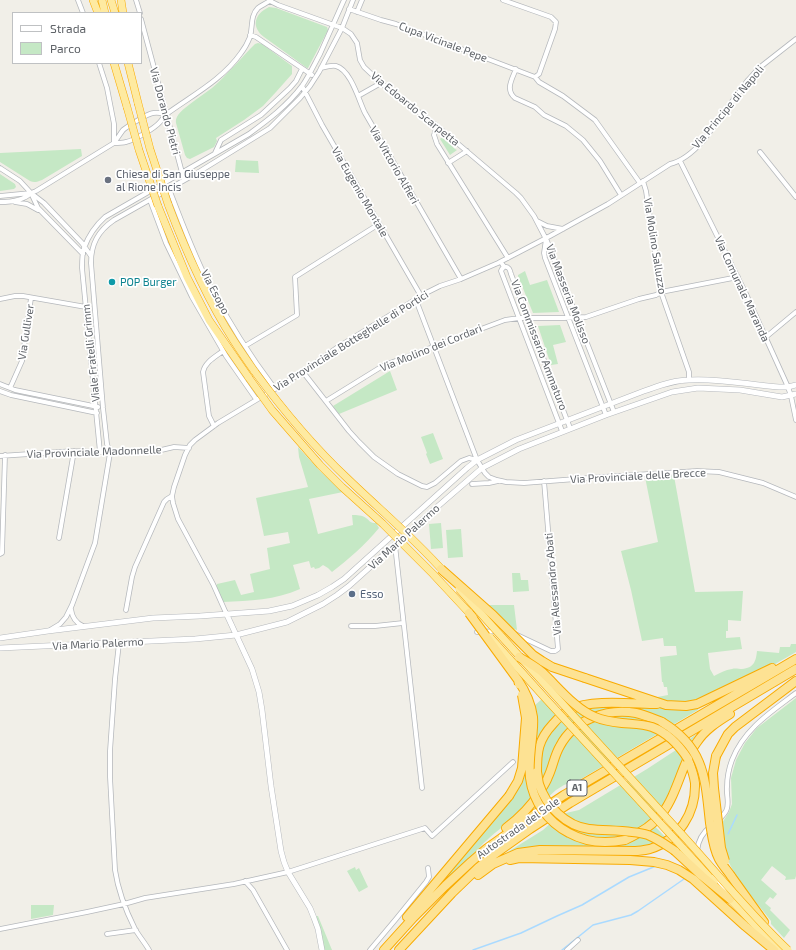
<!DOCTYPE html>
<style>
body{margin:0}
#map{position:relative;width:796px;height:950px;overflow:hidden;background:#f1efe8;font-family:"Exo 2",sans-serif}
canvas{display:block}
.legend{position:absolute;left:12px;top:12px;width:130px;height:52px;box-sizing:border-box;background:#fff;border:1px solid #bfc1c3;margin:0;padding:5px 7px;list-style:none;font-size:12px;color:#5f6368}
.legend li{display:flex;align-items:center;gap:8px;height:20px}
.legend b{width:20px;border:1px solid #bfc1c3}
</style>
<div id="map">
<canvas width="796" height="950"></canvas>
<ul class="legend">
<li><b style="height:5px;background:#fff"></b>Strada</li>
<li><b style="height:11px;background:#c5e8c5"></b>Parco</li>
</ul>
</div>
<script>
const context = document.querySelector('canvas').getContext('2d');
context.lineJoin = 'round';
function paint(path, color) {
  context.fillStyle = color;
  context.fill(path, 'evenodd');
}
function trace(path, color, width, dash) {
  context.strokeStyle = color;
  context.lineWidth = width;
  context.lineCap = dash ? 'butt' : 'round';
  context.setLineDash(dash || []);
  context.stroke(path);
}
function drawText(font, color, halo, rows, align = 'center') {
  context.font = font + ' "Exo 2",sans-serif';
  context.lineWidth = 3.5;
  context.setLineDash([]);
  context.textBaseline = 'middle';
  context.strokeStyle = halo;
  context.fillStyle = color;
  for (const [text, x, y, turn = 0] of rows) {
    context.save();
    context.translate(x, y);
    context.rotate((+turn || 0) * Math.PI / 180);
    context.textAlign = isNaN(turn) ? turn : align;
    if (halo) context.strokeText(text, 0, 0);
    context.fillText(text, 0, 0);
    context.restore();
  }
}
paint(new Path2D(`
 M269 7 276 8 327 27 328 30 308 68H307L264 37C251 27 254 14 269 7Z
 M258 43 262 44 292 66V74L276 92 263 106 244 120 216 138 217 141 214 147 190 159 187 158 185 155 176 123C175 117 180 112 185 108 193 101 203 95 212 88 228 74 241 58 255 44Z
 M442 137 455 149 457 150 450 155 440 139Z
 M81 149 82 156 42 180C37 182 34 183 30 181L0 162V153Z
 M236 160 258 161 259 173 235 172Z
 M0 174 15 184 16 187 14 189 0 191Z
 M525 271 530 285 547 280 559 312 533 313 518 276V275Z
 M560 325 566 342 553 345 558 364 551 365 538 326Z
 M390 371 397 390 339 414 333 406Z
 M433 433 443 459 430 464 426 454 427 453 421 437Z
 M298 447 320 471 343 492 309 499 318 534 353 525 352 515C357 515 362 515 366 518 370 521 370 523 376 523L379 528C365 545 349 559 332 572L328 568 323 565 319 568 315 569 314 567 311 568 309 561 293 565 300 589C275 600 250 601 223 602L216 586 217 584 235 580 241 595 254 592 250 574 270 569 267 548 290 543 288 532 264 536 256 498 308 487 299 457Z
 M674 476 695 592 743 591 741 621 728 620V631H726V638L740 637 742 649 708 653 710 669 714 676C720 673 725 670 732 669 735 668 739 669 742 669 754 668 756 661 757 651L779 653 780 647H790L791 644H796V652L763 671 691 703 673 702 652 698 668 695 667 687H664L663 682H662L660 657 677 655 676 646H664L663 638 642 641 631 590 621 551 658 542 645 477Z
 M441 523 443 548 431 549 429 524Z
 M461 529 463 557 448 558 446 530Z
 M512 573H520L521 580H528L529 591 513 592Z
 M487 605H514L517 630 514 629 513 631Z
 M796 698V876L795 879 785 880 786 877 772 866 761 880 777 894 773 899 770 897 765 903 771 908 770 910 790 930 784 938 771 924V921C755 900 729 873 724 848 722 840 723 831 722 823L729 812 732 804 731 778 736 760 745 743 757 728Z
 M542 699 561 720C577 711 582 707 601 705L684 709 691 708 698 706V710L581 779 564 785 556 790 543 802 532 810C537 802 543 794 547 786 553 773 555 758 563 746 577 722 605 712 632 715 642 716 652 720 661 724L665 721C636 705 603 705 576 724 570 728 565 732 561 738 552 750 550 764 545 777 540 789 531 800 522 809 512 821 497 830 486 841 482 844 479 849 476 852 462 866 447 878 433 891L515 792 521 779 524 768 528 716 527 712Z
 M696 734 687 749 683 759 678 773 663 805 651 822 666 838 645 847 503 855 543 830 556 818 566 813 579 810 647 769 676 750Z
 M355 867 356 870 359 868 368 887 359 892 347 871Z
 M31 905H54L53 915 31 919Z
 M316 916H318L332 950H324Z`), '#c5e8c5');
trace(new Path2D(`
 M728 834 737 815
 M473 950 521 933 557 916 582 905 629 877 656 866
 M562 950 593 925 631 915 638 911 684 879`), '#aadaff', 1.5);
const minor = new Path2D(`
 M78 0 83 13
 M136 0 140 13
 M503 0 551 17 556 22 555 29 539 74 535 77
 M270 1 278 5 342 28 351 34 357 43 360 60 364 67 381 83 437 126 516 193 521 198 534 216 547 241 614 412
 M349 9 381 20 396 24 535 77
 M357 12 362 0
 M141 19 184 180
 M250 35 256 37 312 75
 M99 63 107 88 114 124V143
 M321 68C325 67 331 65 336 66 351 70 359 101 365 113L461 279
 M516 69C512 79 505 90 515 98L535 107 544 115 566 126 583 140 600 161 621 195
 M535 77 539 82 563 96 595 120 640 183
 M302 86 322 125 421 296
 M358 96 381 83
 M437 126 434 135 437 144 508 258
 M114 143C118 143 122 143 126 142 135 140 155 128 160 122 163 119 164 115 168 113 193 95 223 79 241 53 245 48 248 42 250 37 253 26 250 16 258 8 262 5 267 3 271 0
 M760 152 796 197
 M215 153 221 140 261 115 290 88 296 81 302 69
 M680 161 746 294 788 387 791 396 796 420
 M448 163 467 151
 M0 168 20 181 31 193 44 203 82 243 91 256
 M643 181 646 191 661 292 689 372V380
 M169 189C182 222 194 256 211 288 229 323 251 357 275 389
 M31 193 38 208 83 254
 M0 196 31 193 36 191 114 143C117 139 120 134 123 130 128 126 147 114 153 113 158 112 161 113 166 114
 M150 200 166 243 192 297 226 356 256 399
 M0 202C11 202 23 201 31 193
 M15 202 27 204 38 210
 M537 221 547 226 563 229
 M546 239 544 253 545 258 606 415
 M501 262 504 267 502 269 501 271 562 431
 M504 267C509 266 510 270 511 274L570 428
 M0 299 15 296H23L86 307
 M416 300 477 460 485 473 489 477 497 480 506 482 524 483 602 477 697 471 719 472 763 483 796 497
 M766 337 796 312
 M245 346 297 315 295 277 379 224
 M303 372 349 431 359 442 374 457 398 474 422 486 427 487 435 483 461 461 469 458 477 460
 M0 384 15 390 98 407
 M10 388 22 361 31 298
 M0 391 11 395 97 413
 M326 401 381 367 390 363 505 320 519 318H564L586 317 639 299 656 295 661 292 738 277
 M214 426 209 416 203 372C205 362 215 357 223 351
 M100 452 82 268C82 261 82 254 84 248 88 237 96 225 105 217L249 134C268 120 287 106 302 86 309 76 314 65 320 54 328 36 336 18 344 0
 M0 456 74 451 121 453 157 451 174 447 189 448
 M472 484 489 483 498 481
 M59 538 74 451
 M395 545 422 788
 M0 554 2 553 5 455
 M71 609C72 617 76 623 83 626
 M126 610 132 577 135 567 164 502 167 499 172 496
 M226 613 213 584 178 519 173 503 172 496 174 487 185 455 190 445 195 440 218 423 303 372 338 347 426 293 440 286 461 279 498 263 550 236 608 204 670 164C683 161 694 151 703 141L748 80 759 68 796 39
 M351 626H375L403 623
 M50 630 60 624 66 617 72 605 95 543 110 453 107 444 103 408 91 263C91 244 98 231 114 220L197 173 270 128 300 98 310 86 319 72 342 28 353 0
 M477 632 500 631 509 632
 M515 634 551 651H555L558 649 544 481
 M119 643 115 679 110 751V777L115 870C118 890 126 911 135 929 139 936 145 943 149 950
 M718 821C720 818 724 815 726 811 730 804 726 795 727 787 727 778 729 768 732 760 744 729 771 712 796 693
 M697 851C698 841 703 832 711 826
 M714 876 732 896
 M245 881 253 890 287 950
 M0 929 87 912 124 904 145 898 234 884 288 872 425 828 432 836 513 762
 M107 934 136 930
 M370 950 396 919 426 882 429 877 428 868
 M567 950 578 940`);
const tertiary = new Path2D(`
 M226 613 252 669 259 692 262 710 271 786 281 851 284 862 288 872 310 908 314 918 318 929 322 950
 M0 638 48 631 153 618 200 616 269 611 292 606 318 595 332 587 344 579 467 468 477 460 516 440 644 391C659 386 674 380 689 380 720 378 749 385 779 387H788L796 385
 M0 648 195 639 236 635 287 622 323 604 337 595 349 586 429 514 482 468 519 449 606 415 672 392 698 388 740 390 782 397 796 394`);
const trunk = new Path2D(`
 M93 0 98 13
 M102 0 105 13
 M111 0 115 13
 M121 0 123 13
 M114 63 127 107
 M128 63 138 103
 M168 204C186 252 207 299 234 341 241 352 248 362 255 372
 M158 206 187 277 209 320 249 378
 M683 848 714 882
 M726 895 779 950`);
const motorway = new Path2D(`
 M585 678 666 705 686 706 697 704 772 668
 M716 756 728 734 735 727 796 681
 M537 772C537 752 538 740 553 724 558 718 565 712 572 709 590 699 635 704 657 704
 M506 828C519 818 530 808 539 793 542 788 546 783 548 777 553 767 554 756 560 746 574 719 608 708 636 713 645 715 654 719 662 722
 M625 840C662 823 668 809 682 772 686 762 690 751 697 742 705 730 717 722 730 714
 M675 851 702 876 730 899
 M510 860 519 858 630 860 654 862 667 865 679 870 693 879 745 926 774 950
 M478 875 493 864 518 853 540 850 635 851C640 851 645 850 650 849 679 840 696 813 695 783 694 775 691 767 688 759
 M731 876 764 922
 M407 917 509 796
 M384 950 413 918 445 886 471 862 486 849 525 821 564 795 796 659
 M399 950 452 893 479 867 492 856 530 829 570 803 796 669`);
trace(minor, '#b5b8bc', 5.5);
trace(tertiary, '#b5b8bc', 6);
trace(trunk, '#f9ab00', 8);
trace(motorway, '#f9ab00', 10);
trace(minor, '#fff', 4);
trace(tertiary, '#fff', 5);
trace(trunk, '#feeaa1', 7);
trace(motorway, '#fde293', 8);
const trunkBridge = new Path2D(`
 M138 103 150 149 168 204
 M127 107 139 150 158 206
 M255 372C283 410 312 445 347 478 379 509 414 538 444 572
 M249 378 272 410 320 465 342 487 383 524 433 574 473 617
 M459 589C530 669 603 748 676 828 713 868 748 912 788 950
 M490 637 545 698 683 848`);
const motorwayBridge = new Path2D(`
 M441 569 493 615 533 655 542 661 552 667 585 678
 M469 613 518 680 519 684
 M519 657C527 662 535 666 542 672 558 687 575 709 595 717 604 721 613 722 622 723 632 724 643 724 652 727 668 733 679 745 688 759
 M518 680C526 692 531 703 533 717 534 726 532 738 531 747 530 757 529 768 530 778 533 802 548 822 569 833 587 843 605 844 625 840
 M662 722C705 748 705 778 710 823 712 835 713 848 719 859 722 865 727 870 731 876
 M716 756 713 773 714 788 721 848 725 861
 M537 772C538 776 538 780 539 784 546 806 566 826 589 829 607 831 631 830 648 835 658 839 666 845 675 851
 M509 796 518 781 522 768 526 718 522 695`);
trace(trunkBridge, '#f9ab00', 8, []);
trace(motorwayBridge, '#f9ab00', 10, []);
trace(trunkBridge, '#feeaa1', 7);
trace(motorwayBridge, '#fde293', 8);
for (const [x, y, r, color] of [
 [108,180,4,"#6b7280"],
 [112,282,4,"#0f9aa8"],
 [352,594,4,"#5c6f8a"]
]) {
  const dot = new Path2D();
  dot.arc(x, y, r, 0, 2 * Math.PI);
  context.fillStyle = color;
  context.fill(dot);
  trace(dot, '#fff', 1.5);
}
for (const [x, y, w] of [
 [577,788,20]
]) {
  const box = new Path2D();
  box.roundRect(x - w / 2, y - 8, w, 16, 3);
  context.fillStyle = '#fff';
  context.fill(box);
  trace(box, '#5f6368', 1);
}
drawText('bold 10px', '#5f6368', null, [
 ["A1",577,788]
]);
drawText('11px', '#5f6368', '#fff', [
 ["Cupa Vicinale Pepe",443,42,21],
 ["Via Principe di Napoli",728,107,-50],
 ["Via Edoardo Scarpetta",415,109,39],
 ["Via Dorando Pietri",165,111,75],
 ["Via Vittorio Alfieri",394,165,60],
 ["Via Eugenio Montale",360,192,60],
 ["Via Molino Salluzzo",655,246,81],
 ["Via Comunale Maranda",742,289,65],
 ["Via Esopo",215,292,62],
 ["Via Masseria Molisso",568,294,69],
 ["Via Gulliver",26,332,-81],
 ["Via Provinciale Botteghelle di Portici",351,341,-32],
 ["Via Commissario Ammaturo",539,345,69],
 ["Via Molino dei Cordari",431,348,-22],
 ["Viale Fratelli Grimm",91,353,-96],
 ["Via Provinciale Madonnelle",94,452,-2],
 ["Via Provinciale delle Brecce",638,476,-3],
 ["Via Mario Palermo",404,537,-42],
 ["Via Alessandro Abati",553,584,-95],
 ["Via Mario Palermo",98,644,-3],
 ["Autostrada del Sole",518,828,-35]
]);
drawText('11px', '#5b616d', '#fff', [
 ["Chiesa di San Giuseppe",116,174],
 ["al Rione Incis",116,187]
], 'left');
drawText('11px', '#0d838f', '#fff', [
 ["POP Burger",120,282]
], 'left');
drawText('11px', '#4e5e75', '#fff', [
 ["Esso",360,594]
], 'left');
</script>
